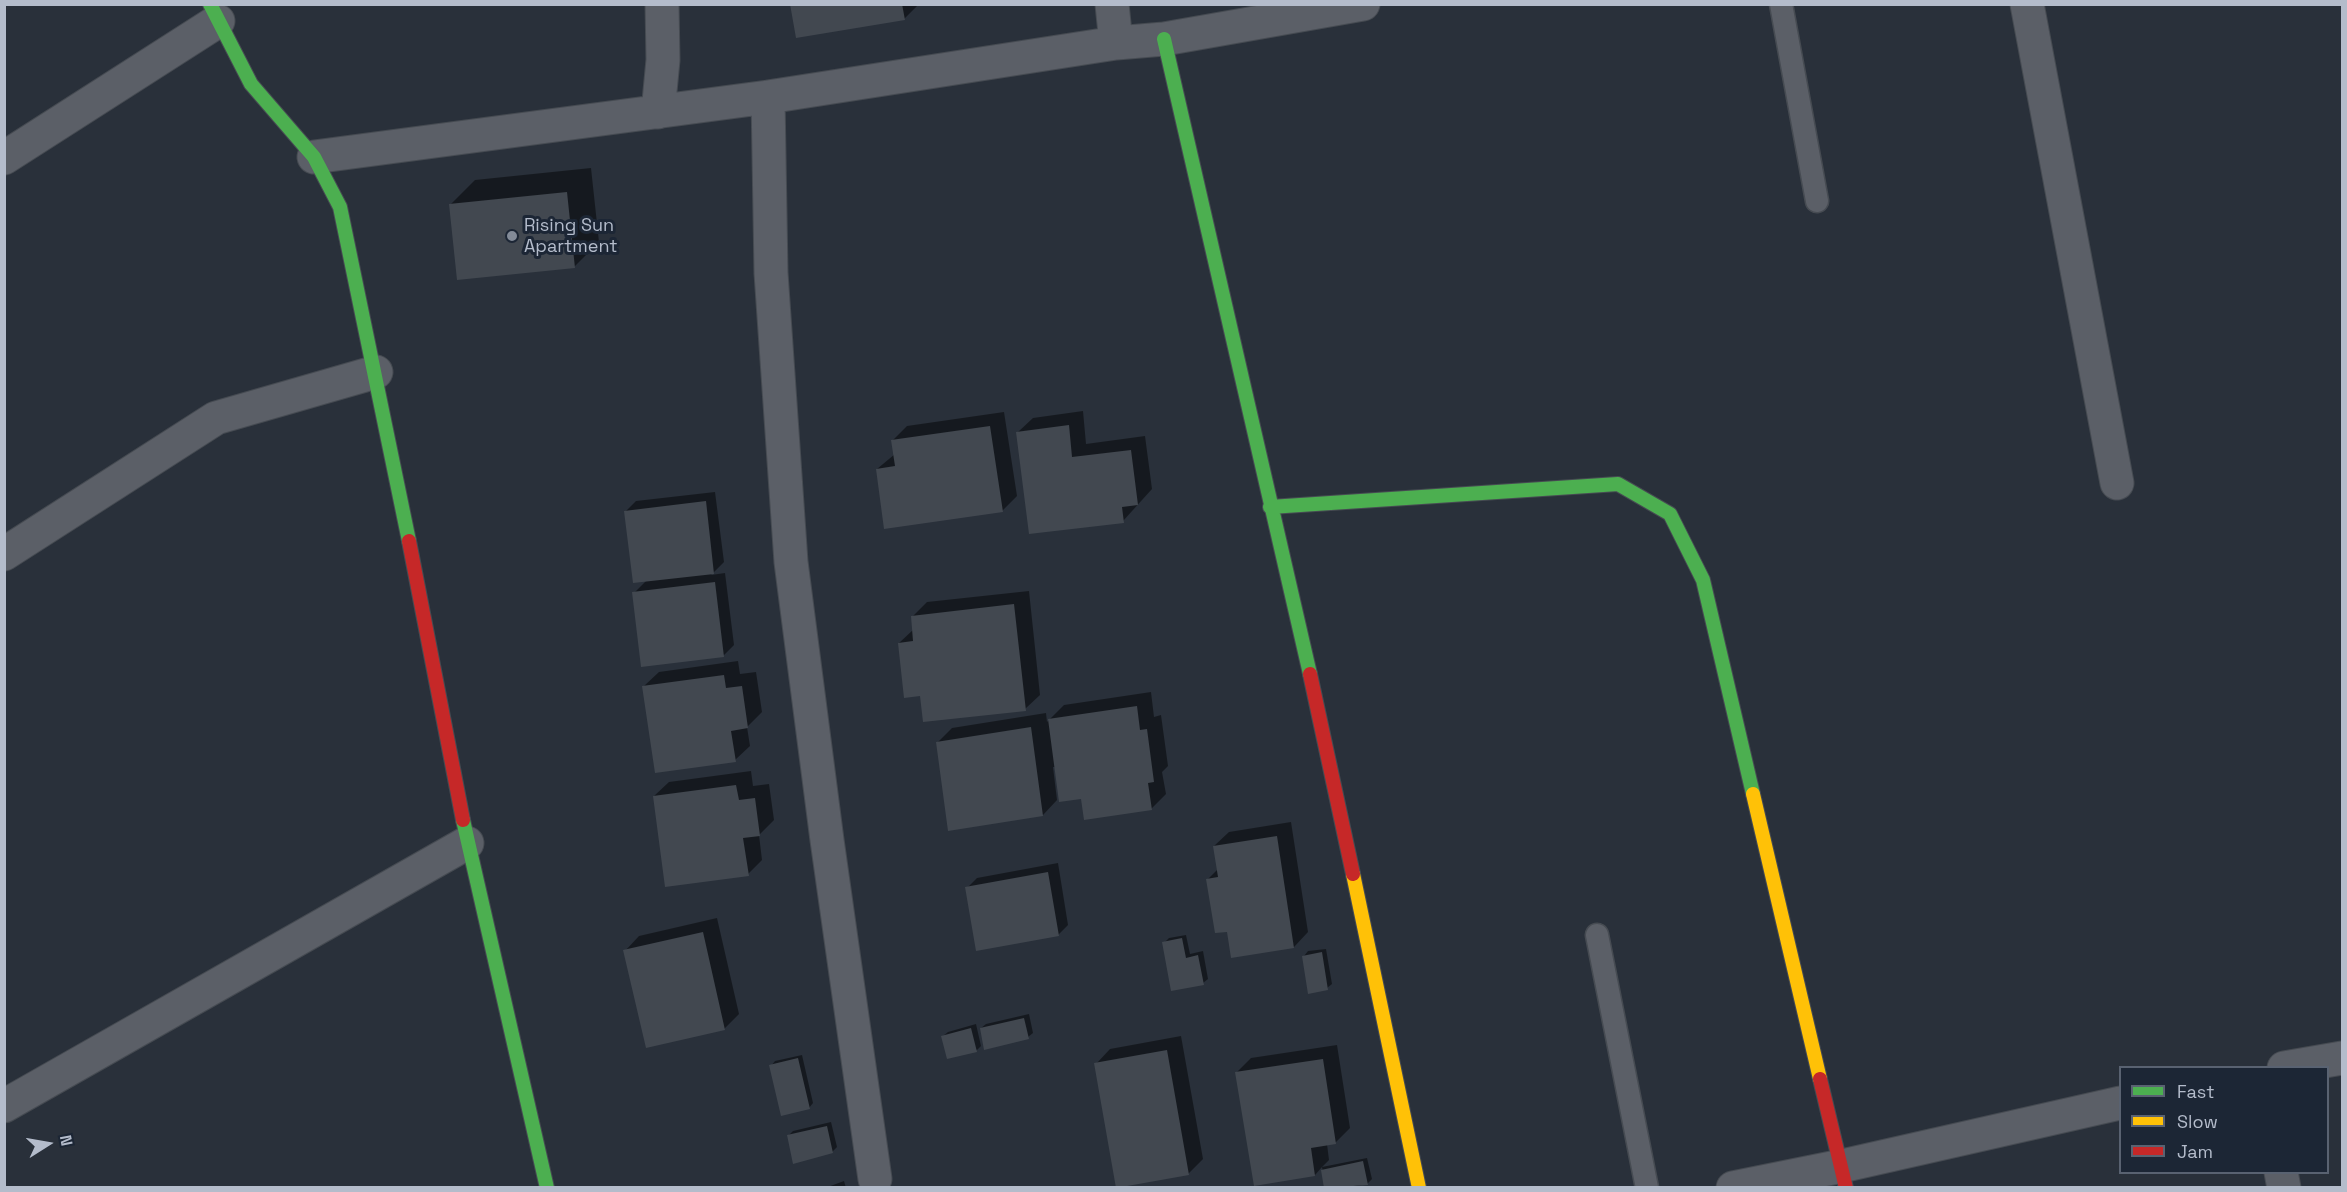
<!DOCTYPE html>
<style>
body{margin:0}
#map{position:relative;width:2347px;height:1192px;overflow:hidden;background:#29303a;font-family:"Space Grotesk",sans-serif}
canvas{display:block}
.frame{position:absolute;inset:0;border:6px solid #b4bccb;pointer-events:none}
.legend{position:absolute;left:2119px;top:1066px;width:210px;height:108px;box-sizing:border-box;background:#1c2635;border:2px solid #596271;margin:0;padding:8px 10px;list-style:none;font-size:18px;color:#b4bccb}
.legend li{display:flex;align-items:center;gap:12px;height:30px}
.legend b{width:30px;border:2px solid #596271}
.north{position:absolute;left:18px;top:1114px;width:60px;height:60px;-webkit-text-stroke:4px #1c2635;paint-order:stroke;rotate:79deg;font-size:16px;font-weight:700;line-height:24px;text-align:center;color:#b4bccb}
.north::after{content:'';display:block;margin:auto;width:21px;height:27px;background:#b4bccb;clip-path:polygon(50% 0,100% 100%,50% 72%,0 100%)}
</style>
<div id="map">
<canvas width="2347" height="1192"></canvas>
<div class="frame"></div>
<ul class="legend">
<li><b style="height:8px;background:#4caf50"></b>Fast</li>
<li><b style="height:8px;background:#ffc107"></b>Slow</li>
<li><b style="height:8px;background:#c62828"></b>Jam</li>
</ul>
<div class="north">N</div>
</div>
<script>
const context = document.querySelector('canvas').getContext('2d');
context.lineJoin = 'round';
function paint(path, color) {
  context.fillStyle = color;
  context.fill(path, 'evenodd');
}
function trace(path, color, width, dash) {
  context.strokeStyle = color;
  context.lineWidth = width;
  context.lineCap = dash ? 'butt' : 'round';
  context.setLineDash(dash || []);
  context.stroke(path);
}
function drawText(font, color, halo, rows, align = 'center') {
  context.font = font + ' "Space Grotesk",sans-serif';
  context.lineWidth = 6;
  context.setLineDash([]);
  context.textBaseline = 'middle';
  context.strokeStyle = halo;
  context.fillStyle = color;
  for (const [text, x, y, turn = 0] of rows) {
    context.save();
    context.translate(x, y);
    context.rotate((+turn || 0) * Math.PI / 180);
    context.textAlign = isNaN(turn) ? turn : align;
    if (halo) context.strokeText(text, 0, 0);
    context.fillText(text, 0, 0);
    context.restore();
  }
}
paint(new Path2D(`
 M792 4H919L904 19Z
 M591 168 599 242 574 267 450 205 475 180Z
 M1083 411 1086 444 1145 436 1152 489 1123 521 1018 432 1033 418Z
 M1004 412 1017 496 1002 511 877 469 895 454 893 440 907 426Z
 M715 492 724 562 711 575 725 573 734 645 724 655 634 593 647 580 626 511 636 501Z
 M1029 591 1040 695 1025 709 921 694 899 643 914 629 912 617 927 602Z
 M738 661 740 674 756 672 762 712 747 727 750 746 735 760 644 686 659 672Z
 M1151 692 1154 717 1161 715 1168 766 1162 772 1166 794 1151 809 1082 798 1056 767H1053L1057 800 1043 815 938 742 952 728 1046 713 1047 722 1064 705Z
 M751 771 753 786 769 784 774 820 759 835 762 860 748 874 654 796 669 782Z
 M1291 822 1308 932 1294 947 1228 930 1208 879 1218 869 1214 846 1229 832Z
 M1058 863 1068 925 1058 935 967 888 977 878Z
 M717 918 739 1014 724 1029 625 951 639 936Z
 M1186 935 1190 954 1203 951 1208 979 1203 983 1164 943 1169 938Z
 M1326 949 1332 984 1327 988 1304 956 1308 951Z
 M1029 1014 1033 1033 1028 1037 981 1028 986 1024Z
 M976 1024 981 1046 977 1050 943 1036 948 1032Z
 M1181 1036 1203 1159 1188 1174 1096 1064 1110 1049Z
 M1337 1045 1350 1128 1336 1142 1327 1144 1329 1160 1322 1167 1367 1158 1372 1179 1367 1184 1347 1188H1326L1322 1167 1315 1175 1236 1073 1251 1058Z
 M802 1055 813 1103 809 1108 771 1066 775 1061Z
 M831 1122 837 1147 832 1152 788 1136 793 1131Z
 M844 1181 846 1188H825Z`), '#0007');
paint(new Path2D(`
 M790 4H902L905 20 796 38Z
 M567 192 575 268 457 280 449 204Z
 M1069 425 1072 457 1131 450 1138 505 1122 507 1124 523 1029 534 1016 432Z
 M990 426 1003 512 884 529 876 469 895 466 891 440Z
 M706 501 714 574 633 583 624 511Z
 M715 582 724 657 641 667 632 592Z
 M1014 604 1026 711 923 722 920 696 904 698 898 643 913 641 911 616Z
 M724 675 726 688 742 686 748 728 731 731 736 762 655 773 642 686Z
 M1137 706 1140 730 1147 729 1154 782 1148 783 1152 810 1084 820 1081 799 1059 802 1048 719Z
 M1031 727 1043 816 948 831 936 742Z
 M736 785 739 800 755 798 760 836 743 838 749 876 665 887 653 796Z
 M1277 836 1294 948 1231 958 1227 932 1215 933 1206 879 1218 877 1213 846Z
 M1048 872 1059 936 976 951 965 887Z
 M703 932 725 1030 646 1048 623 950Z
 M1182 938 1186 958 1198 955 1204 985 1171 991 1162 942Z
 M1322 952 1328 990 1308 994 1302 956Z
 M1024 1018 1029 1039 984 1050 980 1028Z
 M971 1028 977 1052 947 1059 941 1036Z
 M1167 1050 1189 1175 1116 1188 1094 1063Z
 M798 1058 810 1109 781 1116 769 1065Z
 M1323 1059 1336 1144 1311 1148 1315 1176 1254 1186 1235 1072Z
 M827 1126 833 1153 793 1164 787 1135Z
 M1363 1161 1368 1185 1324 1188 1321 1170Z`), '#424850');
const lane = new Path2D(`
 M1781 4 1817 201
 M1597 935 1647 1188`);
const street = new Path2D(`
 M1112 4 1116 43
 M2027 4 2117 483
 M768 97 771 273 791 562 827 840 875 1179
 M658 112 663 60 662 4
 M314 157 768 97 1116 43 1164 39 1363 4
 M4 158 218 21
 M4 554 216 418 376 372
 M2284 1068 2342 1058
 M4 1106 467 843
 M2281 1172 2284 1188
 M1733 1188 1842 1166 2120 1103`);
const fast = new Path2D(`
 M210 4 251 84 314 157 340 207 409 541
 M1164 39 1310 674
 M1270 507 1618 484 1670 514 1703 580 1753 794
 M463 820 547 1188`);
const slow = new Path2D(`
 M1753 794 1820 1079
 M1353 874 1419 1188`);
const jam = new Path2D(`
 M409 541 463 820
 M1310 674 1353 874
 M1820 1079 1846 1188`);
trace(lane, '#464b52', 25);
trace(street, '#464b52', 35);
trace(fast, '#464b52', 16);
trace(slow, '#464b52', 16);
trace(jam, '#464b52', 16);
trace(lane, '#5b5f67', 22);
trace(street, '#5b5f67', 33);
trace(fast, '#4caf50', 14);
trace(slow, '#ffc107', 14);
trace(jam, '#c62828', 14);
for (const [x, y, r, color] of [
 [512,236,6,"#838b98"]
]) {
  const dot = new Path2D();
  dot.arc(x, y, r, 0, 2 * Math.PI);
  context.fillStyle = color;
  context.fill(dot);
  trace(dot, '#1c2635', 2);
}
drawText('18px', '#b4bccb', '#1c2635', [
 ["Rising Sun",524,226],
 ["Apartment",524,247]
], 'left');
</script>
